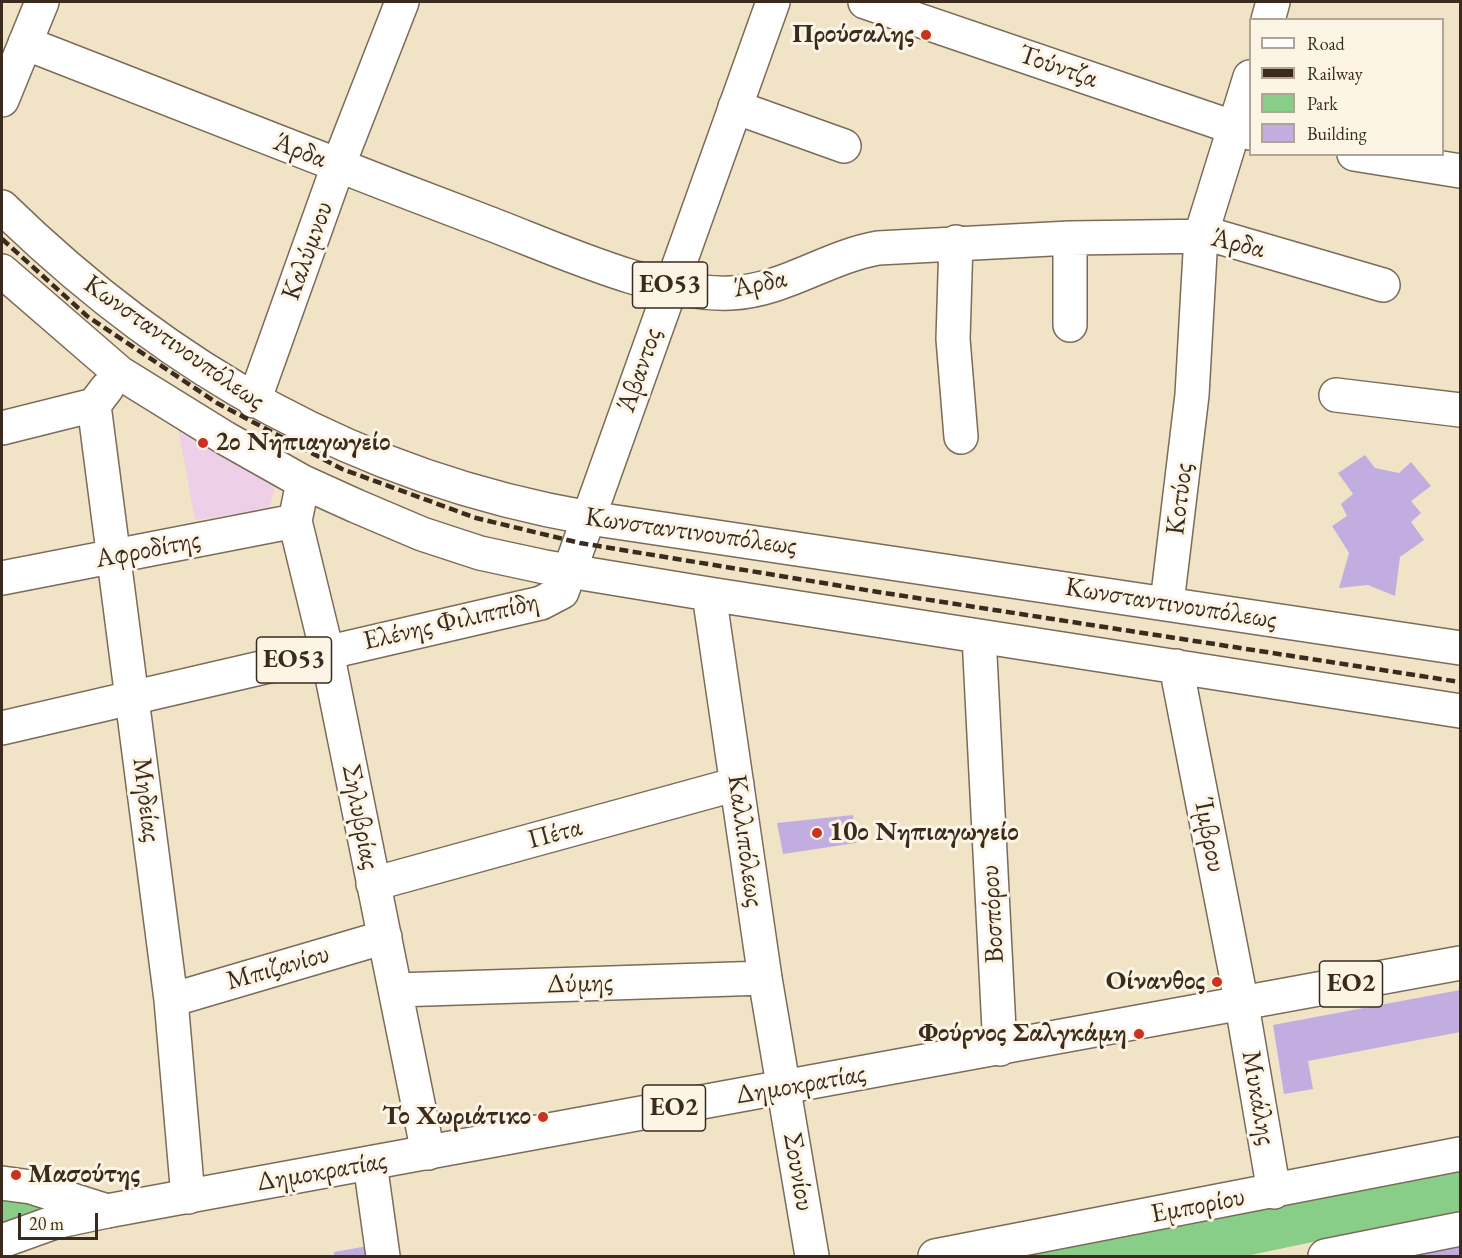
<!DOCTYPE html>
<meta charset="utf-8">
<style>
body{margin:0}
#map{position:relative;width:1462px;height:1258px;overflow:hidden;background:#f1e3c5;font-family:"EB Garamond",serif}
canvas{display:block}
.frame{position:absolute;inset:0;border:3px solid #3b2a1e;pointer-events:none}
.legend{position:absolute;left:1249px;top:18px;width:195px;height:138px;box-sizing:border-box;background:#fcf5e5;border:2px solid #afa495;margin:0;padding:8px 10px;list-style:none;font-size:18px;color:#3b2a1e}
.legend li{display:flex;align-items:center;gap:12px;height:30px}
.legend b{width:30px;border:2px solid #afa495}
.scale{position:absolute;left:18px;top:1213px;width:80px;height:27px;box-sizing:border-box;border:3px solid #3b2a1e;border-top:0;padding-left:8px;font-size:18px;line-height:21px;white-space:nowrap;color:#3b2a1e;-webkit-text-stroke:4px #fcf5e5;paint-order:stroke}
</style>
<div id="map">
<canvas width="1462" height="1258"></canvas>
<div class="frame"></div>
<ul class="legend">
<li><b style="height:8px;background:#fff"></b>Road</li>
<li><b style="height:8px;background:#3b2a1e"></b>Railway</li>
<li><b style="height:16px;background:#88ce88"></b>Park</li>
<li><b style="height:16px;background:#c2ade0"></b>Building</li>
</ul>
<div class="scale">20 m</div>
</div>
<script>
const context = document.querySelector('canvas').getContext('2d');
context.lineJoin = 'round';
function paint(path, color) {
  context.fillStyle = color;
  context.fill(path, 'evenodd');
}
function trace(path, color, width, dash) {
  context.strokeStyle = color;
  context.lineWidth = width;
  context.lineCap = dash ? 'butt' : 'round';
  context.setLineDash(dash || []);
  context.stroke(path);
}
function drawText(font, color, halo, rows, align = 'center') {
  context.font = font + ' "EB Garamond",serif';
  context.lineWidth = 6;
  context.setLineDash([]);
  context.textBaseline = 'middle';
  context.strokeStyle = halo;
  context.fillStyle = color;
  for (const [text, x, y, turn = 0] of rows) {
    context.save();
    context.translate(x, y);
    context.rotate((+turn || 0) * Math.PI / 180);
    context.textAlign = isNaN(turn) ? turn : align;
    if (halo) context.strokeText(text, 0, 0);
    context.fillText(text, 0, 0);
    context.restore();
  }
}
paint(new Path2D(`
 M175 411 277 474 270 508 195 520Z`), '#edd0e8');
paint(new Path2D(`
 M1460 1172V1211L1246 1256H1012Z
 M2 1194 78 1211 2 1231Z`), '#88ce88');
paint(new Path2D(`
 M1365 455 1375 468 1399 473 1411 462 1431 486 1411 501 1421 513 1411 522 1424 540 1400 557 1395 596 1368 585 1339 588 1349 553 1332 526 1347 516 1341 504 1353 494 1338 473Z
 M853 815 856 843 783 854 777 823Z
 M1460 990V1032L1308 1061 1313 1089 1284 1094 1273 1025Z
 M373 1245 375 1256H334V1252Z
 M1460 1245V1256H1408V1255Z`), '#c2ade0');
const minor = new Path2D(`
 M865 2 1250 133
 M1268 20 1273 2
 M25 43C178 103 330 163 483 221 555 248 655 296 731 293 783 291 827 257 878 248L1070 238 1215 236 1383 285
 M2 100 42 2
 M735 107 844 146
 M1354 154 1460 171
 M2 207C169 370 356 477 589 518L1460 648
 M1070 238V325
 M956 242 953 339 961 437
 M2 271 120 373 225 438 303 482 356 506 422 534 480 553 545 567 709 594 1460 711
 M1336 395 1460 410
 M254 401 338 166 402 2
 M94 405 171 1000 188 1197
 M2 428 94 405 107 388
 M303 482 295 521 327 652 428 1153
 M2 578 295 521
 M709 594 765 978 812 1256
 M1167 603 1192 395 1201 235 1250 77
 M979 636 1000 1049
 M1176 666 1242 1005 1274 1192
 M373 884 737 784
 M396 990 765 978
 M171 1000 385 937
 M370 1163 383 1256
 M935 1256 1460 1154
 M1325 1256 1460 1229`);
const major = new Path2D(`
 M2 728 541 603 562 592 773 2
 M2 1183 31 1187 107 1211`);
const highway = new Path2D(`
 M2 1241 55 1222 107 1211 1460 963`);
trace(minor, '#7b6b58', 36);
trace(major, '#7b6b58', 36);
trace(highway, '#7b6b58', 36);
trace(minor, '#fff', 33);
trace(major, '#fff', 33);
trace(highway, '#fff', 33);
trace(new Path2D(`
 M2 239 87 316 217 403 342 469 476 518 580 543 878 592 1460 682`), '#3b2a1e', 4.5, [9, 4.5]);
for (const [x, y, r, color] of [
 [926,35,6,"#c8321e"],
 [203,443,6,"#c8321e"],
 [817,833,6,"#c8321e"],
 [1217,982,6,"#c8321e"],
 [1139,1034,6,"#c8321e"],
 [543,1117,6,"#c8321e"],
 [16,1175,6,"#c8321e"]
]) {
  const dot = new Path2D();
  dot.arc(x, y, r, 0, 2 * Math.PI);
  context.fillStyle = color;
  context.fill(dot);
  trace(dot, '#fcf5e5', 2);
}
for (const [x, y, w] of [
 [670,285,75],
 [294,660,75],
 [1351,984,63],
 [674,1108,63]
]) {
  const box = new Path2D();
  box.roundRect(x - w / 2, y - 23, w, 46, 4.5);
  context.fillStyle = '#fcf5e5';
  context.fill(box);
  trace(box, '#3b2a1e', 1.5);
}
drawText('bold 26px', '#3b2a1e', null, [
 ["ΕΟ53",670,285],
 ["ΕΟ53",294,660],
 ["ΕΟ2",1351,984],
 ["ΕΟ2",674,1108]
]);
drawText('bold 27px', '#3b2a1e', '#fcf5e5', [
 ["Προύσαλης",914,35],
 ["2ο Νηπιαγωγείο",215,443,"left"],
 ["10ο Νηπιαγωγείο",829,833,"left"],
 ["Οίνανθος",1205,982],
 ["Φούρνος Σαλγκάμη",1127,1034],
 ["Το Χωριάτικο",531,1117],
 ["Μασούτης",28,1175,"left"]
], 'right');
drawText('27px', '#3b2a1e', '#fcf5e5', [
 ["Τούντζα",1058,67,19],
 ["Άρδα",300,151,21],
 ["Άρδα",1238,244,13],
 ["Καλύμνου",308,251,-70],
 ["Άρδα",760,284,-12],
 ["Κωνσταντινουπόλεως",174,343,35],
 ["Άβαντος",640,370,-71],
 ["Κοτύος",1180,499,-83],
 ["Κωνσταντινουπόλεως",691,532,8],
 ["Αφροδίτης",148,550,-11],
 ["Κωνσταντινουπόλεως",1171,604,9],
 ["Ελένης Φιλιππίδη",451,622,-13],
 ["Μηδείας",146,800,83],
 ["Σηλυβρίας",360,817,79],
 ["Πέτα",555,834,-15],
 ["Ίμβρου",1209,835,79],
 ["Καλλιπόλεως",745,841,82],
 ["Βοσπόρου",993,914,-93],
 ["Μπιζανίου",278,968,-16],
 ["Δύμης",580,984,-2],
 ["Δημοκρατίας",801,1085,-10],
 ["Μυκάλης",1258,1098,80],
 ["Δημοκρατίας",322,1172,-10],
 ["Σουνίου",798,1172,80],
 ["Εμπορίου",1198,1206,-11]
]);
</script>
